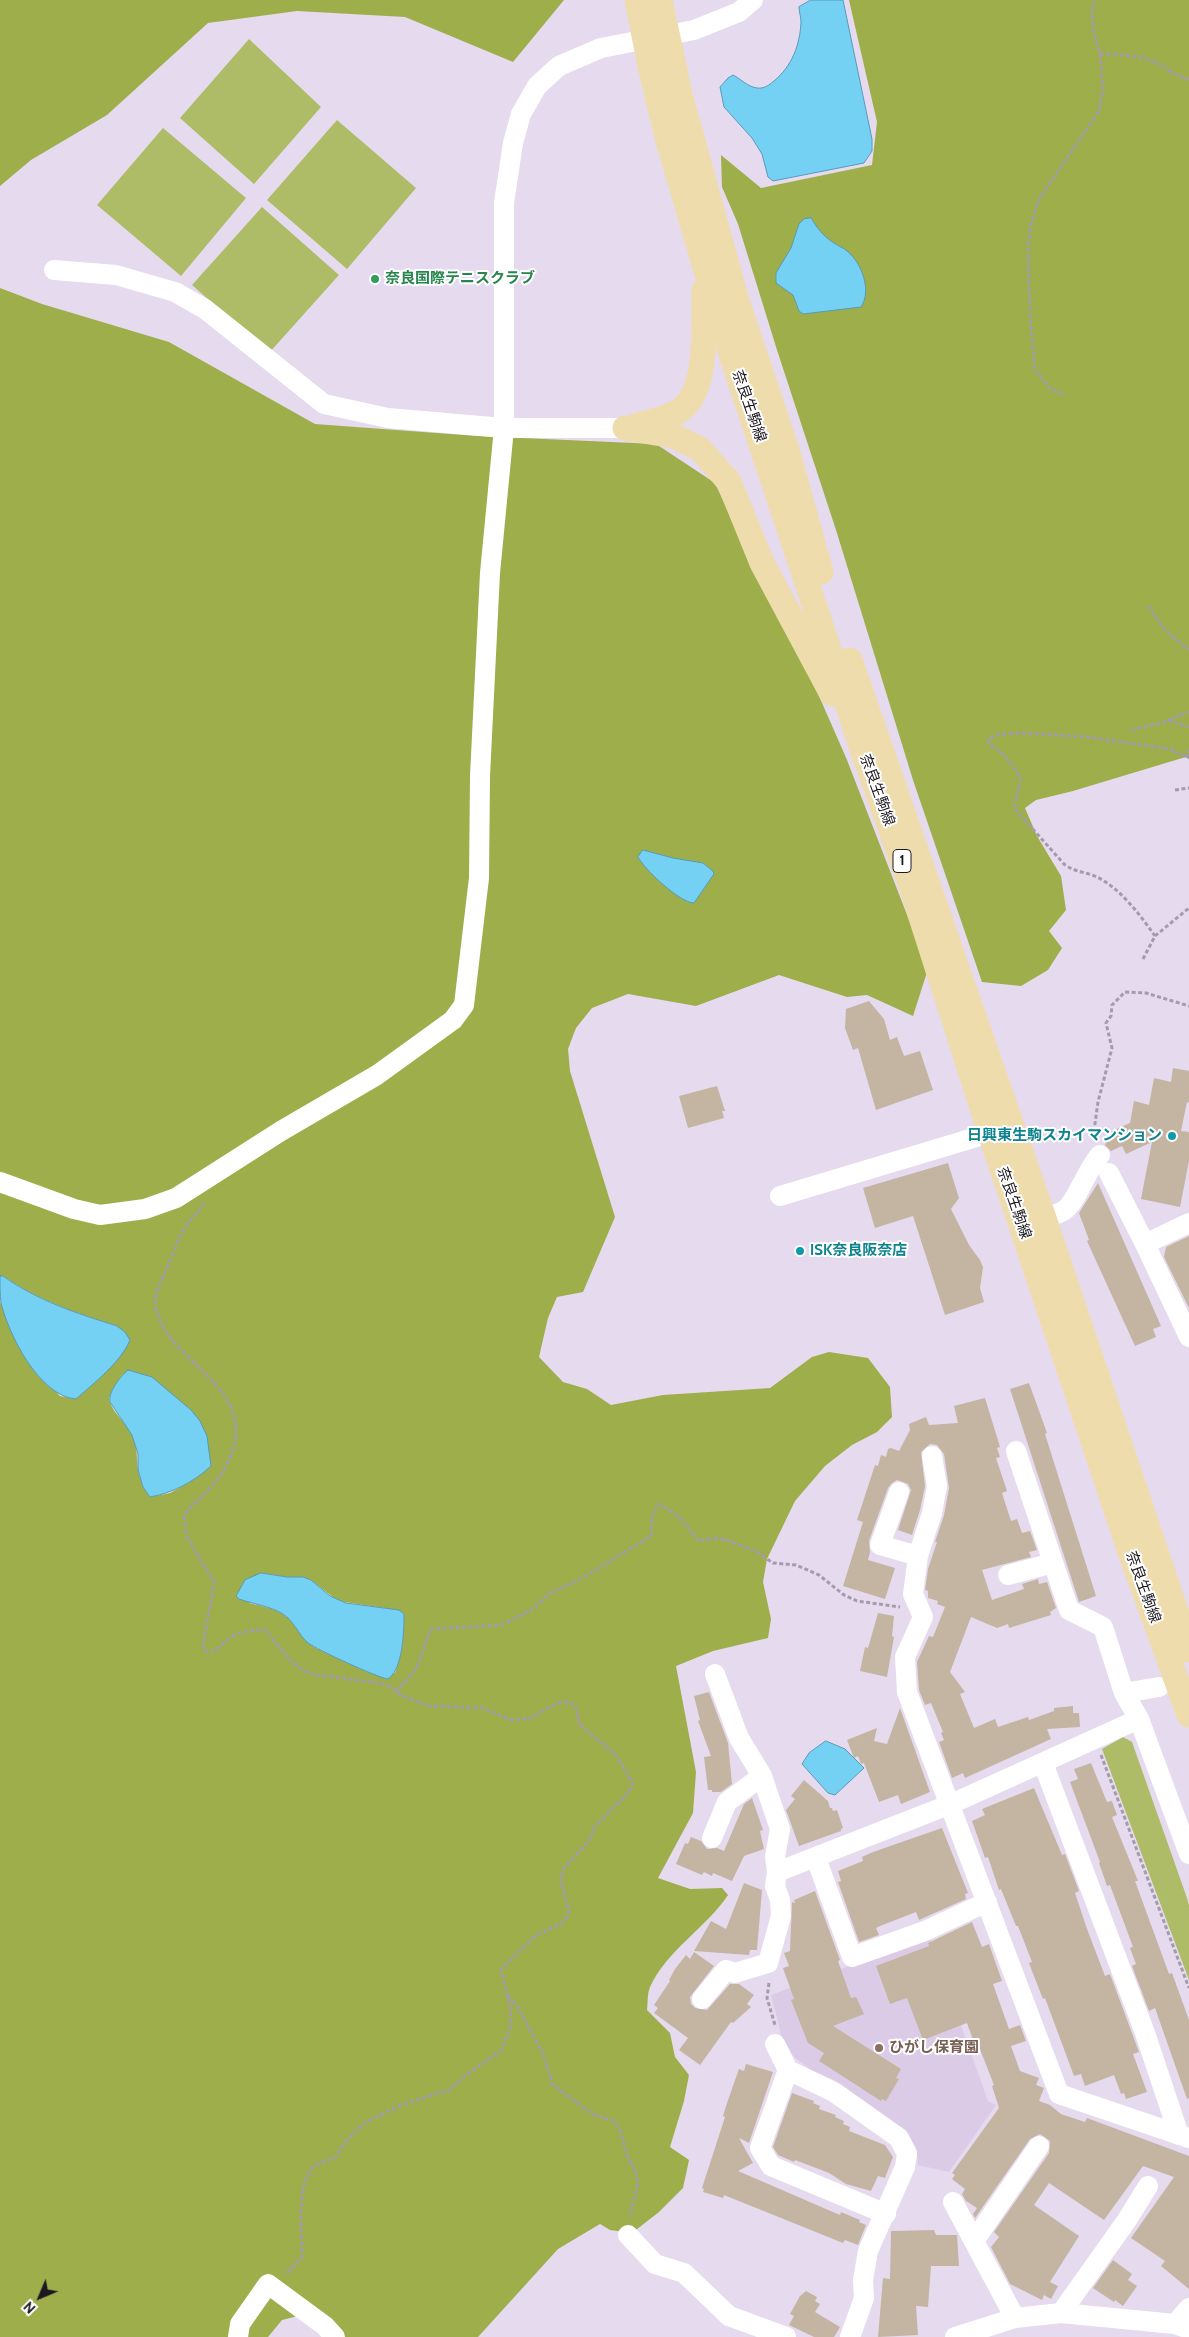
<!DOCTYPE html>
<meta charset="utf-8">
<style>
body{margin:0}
#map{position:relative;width:1189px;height:2337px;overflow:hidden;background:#e6daef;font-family:Cabin,sans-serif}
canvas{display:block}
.north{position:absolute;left:15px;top:2272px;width:50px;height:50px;-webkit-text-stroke:4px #fff;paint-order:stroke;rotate:225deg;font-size:14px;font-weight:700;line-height:20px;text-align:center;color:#1d1820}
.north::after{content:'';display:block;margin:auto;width:18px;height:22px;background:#1d1820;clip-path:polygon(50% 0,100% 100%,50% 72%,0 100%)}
</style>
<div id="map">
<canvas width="1189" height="2337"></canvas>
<div class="north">N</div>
</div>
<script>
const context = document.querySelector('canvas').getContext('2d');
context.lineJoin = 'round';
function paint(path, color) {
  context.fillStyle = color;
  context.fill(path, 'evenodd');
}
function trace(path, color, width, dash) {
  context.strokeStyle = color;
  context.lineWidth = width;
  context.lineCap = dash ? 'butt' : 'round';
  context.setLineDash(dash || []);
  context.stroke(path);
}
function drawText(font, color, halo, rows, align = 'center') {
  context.font = font + ' Cabin,"Noto Sans JP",sans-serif';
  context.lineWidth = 4;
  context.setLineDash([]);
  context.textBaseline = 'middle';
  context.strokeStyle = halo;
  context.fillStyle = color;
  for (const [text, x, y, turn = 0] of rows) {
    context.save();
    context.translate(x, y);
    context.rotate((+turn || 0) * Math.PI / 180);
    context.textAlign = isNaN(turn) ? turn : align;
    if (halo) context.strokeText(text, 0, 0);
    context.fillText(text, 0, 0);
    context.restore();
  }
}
paint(new Path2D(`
 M929 1936 988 2101 996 2105 949 2172 918 2165 916 2147 906 2132 834 2080 811 2070 794 2057 782 2038 771 1995Z`), '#dccbe7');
paint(new Path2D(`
 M249 39 321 107 254 184 180 118Z
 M337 120 416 188 347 269 267 200Z
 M163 128 246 198 181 276 97 205Z
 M262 207 339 275 269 353 192 285Z
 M1123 1737 1132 1742 1187 1898 1189 1905V1980L1102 1749Z`), '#aebc68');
paint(new Path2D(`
 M0 0H564L513 62 405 17 297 11 208 23 107 115 31 160 0 186Z
 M849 0H1189V756L1073 791 1036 800 1025 808 1037 836 1061 876 1066 910 1049 931 1062 948 1048 970 1021 986 982 982 913 780 836 530 777 350 738 224 722 187 721 155 761 188 872 165 877 122Z
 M0 288 42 304 169 342 315 424 477 436 656 444 715 483 757 574 819 696 847 760 928 969 913 1016 867 995 847 997 779 975 696 1006 628 994 592 1008 576 1028 568 1049 570 1071 615 1217 583 1292 557 1297 548 1318 539 1357 563 1382 587 1389 611 1405 663 1395 770 1388 812 1357 829 1352 868 1358 890 1387 892 1417 877 1432 852 1445 825 1466 795 1501 767 1559 763 1582 771 1619 768 1638 713 1651 676 1666 696 1772 693 1813 658 1878 690 1889 722 1888 728 1895C707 1927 667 1950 650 1987 647 1994 648 2003 647 2010L670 2033 675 2057 689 2075 684 2101 670 2147 689 2160 683 2188 659 2212 632 2233 610 2230 600 2224 558 2249 478 2337H335L310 2313 282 2320 268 2337H0V1302L30 1364 60 1396 76 1399 121 1355 117 1326C74 1312 41 1302 3 1276H0ZM133 1371 191 1410 190 1482 170 1493 150 1497C145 1489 139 1479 138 1469 136 1457 138 1446 132 1434 126 1422 111 1412 109 1398L122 1375ZM261 1573 287 1577H303L311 1580 338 1601 385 1608 404 1614 402 1649 395 1673C368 1666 338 1661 314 1647 302 1639 298 1627 288 1618 278 1609 262 1606 249 1603Z`), '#9eae4a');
const water = new Path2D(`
 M811 0H843L872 139V151L864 163 773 181 768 177 762 154 752 138 724 107 720 87 728 78 733 75C741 79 748 87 757 88 764 89 769 85 774 81 792 66 800 45 801 22 801 17 799 12 799 7Z
 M811 218C817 228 824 237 834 243 838 246 844 248 847 251 862 263 872 291 861 307L803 314 799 311 793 295 776 283V273L791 248 799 224 804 219Z
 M643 850 673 858 703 863 713 871 714 874 694 903C680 903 644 869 638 857Z
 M0 1276H3C38 1301 76 1313 117 1326L125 1332 130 1340C122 1361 93 1384 76 1399 39 1396 9 1335 1 1303 0 1295 0 1284 0 1276Z
 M128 1370 152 1377 191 1410 200 1421 207 1436 211 1466C194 1482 172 1493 150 1497L143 1487 138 1470V1454L132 1435 110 1402C108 1392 120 1377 128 1370Z
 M261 1573 287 1577H303L311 1580 330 1596 346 1603 399 1610 404 1614C404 1631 403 1669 388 1679 378 1678 316 1649 308 1643 298 1634 294 1621 283 1614 270 1606 253 1604 239 1599L236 1596 245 1580Z
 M826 1741 845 1749 864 1768 835 1795 828 1793 802 1764 809 1753Z`);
paint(water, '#74d1f4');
trace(water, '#5a9ab4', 1);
paint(new Path2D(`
 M869 1001 884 1019 890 1040 897 1037 904 1056 920 1051 933 1090 876 1110 858 1048 853 1050 845 1028 846 1009Z
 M1173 1068 1189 1071V1103L1187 1102 1181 1131 1189 1132V1161L1180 1207 1141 1199 1152 1142 1126 1154 1122 1146 1111 1151 1105 1145 1110 1132 1130 1123 1134 1101 1149 1105 1154 1078 1171 1082Z
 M717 1086 725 1111H722L724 1118 688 1128 679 1096Z
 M948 1163 959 1198 951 1209 969 1245 980 1260 983 1267 980 1288 984 1302 945 1315 913 1216 875 1228 863 1188Z
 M1098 1183 1161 1326 1153 1329 1156 1337 1135 1346 1087 1241 1089 1240 1079 1213Z
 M1189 1236V1308L1164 1257 1166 1247Z
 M1029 1383 1047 1433 1045 1434 1096 1596 1079 1602 1010 1389Z
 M985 1398 1000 1447 997 1448 1000 1457 996 1458 1007 1491 1002 1493 1011 1521 1017 1519 1022 1533 1030 1531 1037 1550 1029 1552 1031 1557 982 1570 992 1600 1024 1589 1022 1584 1038 1579 1039 1584 1047 1582 1056 1608 1050 1612 1051 1615 1009 1628 1008 1624 997 1628 971 1617 950 1672 965 1692 960 1694 974 1728 995 1719 998 1727 1028 1717 1029 1720 1054 1711V1708L1073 1706V1713H1079L1080 1727 1047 1729 1051 1739 965 1778 963 1773 952 1778 939 1742 944 1740 941 1733 943 1732 931 1703 925 1705 919 1690 917 1662 929 1636 933 1637 945 1607 937 1604 938 1601 928 1598V1591L925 1590 928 1569 937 1542H935L944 1515 949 1488 944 1454 937 1445 930 1444 921 1452 925 1486 920 1510 912 1535 898 1530 911 1490 908 1484 897 1480 892 1483 888 1488 869 1541 870 1552 868 1560 895 1568 885 1599 843 1586 863 1522 857 1520 875 1465 878 1466 881 1455 886 1457 888 1449 891 1448 899 1451 910 1430 909 1424 926 1417 929 1425 958 1423 954 1406Z
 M878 1613 894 1616 892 1636 894 1637 887 1677 860 1671 865 1647 868 1648Z
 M709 1692 728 1743 732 1784 721 1792H712V1790H708L704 1757 711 1756 698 1721 700 1720 694 1696Z
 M900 1708 930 1792 901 1804 898 1795 879 1802 864 1763 861 1764 858 1756 854 1758 847 1740 877 1728 874 1741 887 1744Z
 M1091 1763 1107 1802 1112 1801 1117 1815 1112 1817 1138 1881H1135L1169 1974 1172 1973 1189 2020V2098L1187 2099 1155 2008 1149 2011 1132 1966 1136 1964 1130 1948 1133 1947 1110 1885 1107 1886 1099 1863 1100 1862 1070 1782 1078 1779 1074 1769Z
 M804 1780 828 1801 830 1808H832L833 1811 837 1810 843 1828 841 1829V1831L799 1846 786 1810 795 1799 791 1796Z
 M1034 1788 1062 1855 1065 1854 1079 1891 1075 1893 1087 1929 1105 1976 1110 1974 1139 2052 1133 2054 1147 2092 1126 2099 1124 2093 1121 2094 1114 2075 1085 2086 1081 2074 1074 2076 1045 1998 1043 1999 1032 1971 1029 1963 1032 1962 1018 1926H1016L1001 1889 999 1890 988 1857 985 1858 972 1821 985 1815 982 1809Z
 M752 1798 763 1830 760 1831 764 1849 744 1856 732 1881 713 1873 712 1876 704 1872 702 1875 676 1864 685 1843 688 1844 691 1837 701 1841 707 1849 717 1848 724 1851 744 1804Z
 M942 1828 968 1893 965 1894 966 1899 919 1920 916 1912 880 1926 876 1928 879 1935 859 1942 838 1882 841 1881 838 1871 863 1861 862 1857 873 1852Z
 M744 1883 762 1890 757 1950H750L749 1955 694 1951 711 1921 726 1929Z
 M815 1891 840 1960 838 1961 851 1998 856 1997 864 2014 833 2026 901 2069 896 2078 899 2079 886 2101 882 2099 881 2101 819 2061 824 2053 808 2043 791 2000 794 1999 783 1968 789 1966 784 1953 790 1951 792 1902 795 1903 794 1900Z
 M972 1922 982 1947 989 1944 1002 1981 993 1984 1009 2029 1020 2025 1026 2041 1011 2046 1020 2071 1039 2078 1036 2085 1044 2088 1039 2101 1050 2105 1061 2114 1085 2122 1087 2118 1189 2156V2289L1161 2266 1165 2261 1131 2238 1174 2177 1143 2166 1104 2220 1049 2183 1034 2205 1079 2236 1050 2282 1058 2286 1051 2299 1044 2295 1042 2300 1010 2284 991 2247 999 2237 994 2232 1049 2153 1050 2141 1040 2134 1030 2139 975 2218 973 2214 977 2208 966 2201 962 2194 965 2189 952 2179 955 2175 952 2173 999 2108 992 2086 994 2085 976 2039 973 2040 967 2023 923 2040 907 1998 890 2004 876 1966 929 1946 928 1943Z
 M694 1952 714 1966 690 1997 691 2004 695 2008 707 2010 730 1984H739L754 1995 747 2004 751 2007 733 2023 731 2022 700 2065 679 2050 688 2038 654 2013 658 2008 654 2005 670 1981 669 1980 675 1969 686 1955 690 1959Z
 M746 2064 773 2072 749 2143 739 2138 753 2163 738 2171 840 2215 841 2212 860 2220 859 2222 866 2225 858 2245 845 2240 843 2243 724 2195 723 2198 703 2192 704 2189 702 2188 725 2117 723 2116 727 2103 739 2069 744 2071Z
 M792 2093 814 2101 813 2103 820 2106 819 2109 836 2115 835 2117 844 2121 843 2124 850 2127 849 2131 885 2145 893 2157 885 2178 878 2176 871 2191 846 2184 829 2173 795 2160 794 2162 778 2155 773 2147Z
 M934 2230 936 2235H957L959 2266H931L928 2307 916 2306 918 2335 878 2337 883 2278 890 2279 891 2231Z
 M1113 2260 1132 2274 1128 2280 1137 2286 1123 2306 1115 2300 1114 2302 1093 2288Z
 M806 2291 817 2297 815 2301 820 2304 815 2312 840 2327 834 2337H814L789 2325 794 2316 790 2314 800 2296Z`), '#c3b5a2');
trace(new Path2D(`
 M1100 54C1119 55 1137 54 1155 62 1169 68 1172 76 1189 79
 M1063 394 1050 388 1035 370 1030 316 1028 251 1030 227 1039 199 1099 111 1103 88 1100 54 1094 33 1092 11 1095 0
 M1148 606 1166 631 1189 650
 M1168 720 1189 727
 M1131 730 1161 723 1189 712
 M1187 758 1189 749
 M1175 790 1189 788
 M1155 936C1140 915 1121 889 1097 877 1086 872 1074 872 1064 864L1014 808 1021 778C1012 764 1004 753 989 744L988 739 1000 734 1024 733 1087 737 1170 749 1189 758
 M1143 959 1155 936 1189 908
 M1093 1138 1098 1102 1112 1048 1106 1023 1111 1016 1112 1005 1125 992 1146 993 1189 1006
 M204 1203C200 1212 191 1218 185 1227 181 1234 155 1294 155 1299 157 1360 254 1380 233 1450 227 1467 217 1482 204 1494 198 1502 188 1507 184 1516L187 1537 214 1582 203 1646 205 1651C218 1654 223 1641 233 1636 243 1631 255 1629 266 1631L292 1662 300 1668 312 1674 378 1683 391 1687 401 1695 428 1706 483 1708 511 1720 531 1718 557 1703 569 1702 576 1707 579 1724 616 1755 633 1783 629 1792 595 1826 589 1841 563 1869 561 1882 569 1910 567 1917 562 1923 535 1936 501 1969 510 2006 511 2026 501 2051 471 2071 449 2090 403 2104 364 2123 343 2144 336 2157C330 2160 316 2163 312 2168 296 2187 302 2234 302 2257L285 2275
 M396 1692 416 1669 431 1629 501 1625 530 1611 550 1593 579 1580 651 1536 652 1517 657 1506 661 1504 680 1518 699 1541 716 1538 727 1540 757 1552 773 1563 796 1565 819 1575 844 1595 857 1601 900 1607
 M1101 1755 1189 1988
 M769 1983 767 1998 775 2025
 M508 1996 517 2006 543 2054 553 2085 592 2114 614 2121 620 2130 628 2158 636 2172 638 2183 630 2216`), '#a49bab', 3, [4, 2.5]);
trace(new Path2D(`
 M54 270 116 275 175 292 205 309 324 404 388 418 504 428H625
 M1109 1173 1145 1244 1189 1337
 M0 1182 74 1209 100 1215 145 1209 176 1198 281 1131 377 1075 453 1020 464 1005 479 878 480 776 490 573 504 428V203L513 143 521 114 537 86 559 66 601 48 694 30 739 12 753 0
 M780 1196 990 1133
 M1044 1218C1051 1216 1060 1214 1066 1209 1077 1200 1087 1169 1100 1155
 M1145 1244 1189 1223
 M1016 1451 1069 1610 1103 1627 1124 1693 1139 1719 1189 1854
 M932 1456 937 1486 932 1513 918 1556 913 1594 923 1617 905 1657 907 1692 1059 2094 1189 2138
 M899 1492 880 1545 918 1556
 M1008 1575 1053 1563
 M1124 1693 1159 1687
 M1043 1763 1145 2033 1179 2135
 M712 1838 727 1802 762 1776
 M816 1858 852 1957 925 1931 987 1902
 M777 1872 951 1804 1139 1719
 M702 1999 726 1970 735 1973 768 1963 781 1916 780 1900 775 1886 777 1872 775 1857 780 1829 762 1776 739 1738 715 1674
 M775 2044 788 2070 834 2092 899 2138 907 2154 905 2167 868 2251 863 2280 864 2298 850 2337
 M788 2070 760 2148 771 2166 886 2214
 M953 2202 1015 2318
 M628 2235 655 2264 684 2273 729 2316 786 2337
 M974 2241 1039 2146
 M1061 2313 1127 2220 1148 2186
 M1175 2324 1189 2308
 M238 2337 240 2324 268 2284 325 2326 335 2337
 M955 2337 1015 2318 1061 2313 1175 2324 1189 2329`), '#fff', 20);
trace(new Path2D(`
 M637 0 651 71 668 141 725 336 863 752 911 886 990 1133 1130 1552 1189 1715
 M660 0 680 94 737 301 788 453 821 572
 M635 426C650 422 666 419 679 411 710 392 703 322 704 290
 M625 428 674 436 700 449 729 482 762 563 832 694
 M850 660 1044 1218 1189 1650`), '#efdcac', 25);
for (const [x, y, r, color] of [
 [375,279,5,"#2e9e5b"],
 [1172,1136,5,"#0f9aa8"],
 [800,1251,5,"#0f9aa8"],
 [879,2048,5,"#8d6e63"]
]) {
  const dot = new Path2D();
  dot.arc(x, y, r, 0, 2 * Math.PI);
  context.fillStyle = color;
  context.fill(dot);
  trace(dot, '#fff', 2);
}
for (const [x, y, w] of [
 [902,861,18]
]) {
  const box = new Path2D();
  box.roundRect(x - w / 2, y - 11.5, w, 23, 4);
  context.fillStyle = '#fff';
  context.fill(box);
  trace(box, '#1d1820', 1);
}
drawText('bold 14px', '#1d1820', null, [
 ["1",902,861]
]);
drawText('bold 15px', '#27864d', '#fff', [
 ["奈良国際テニスクラブ",385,279]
], 'left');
drawText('15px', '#1d1820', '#fff', [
 ["奈良生駒線",749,406,71],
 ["奈良生駒線",877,790,70],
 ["奈良生駒線",1014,1203,71],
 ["奈良生駒線",1143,1587,70]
]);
drawText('bold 15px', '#0d838f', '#fff', [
 ["日興東生駒スカイマンション",1162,1136],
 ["ISK奈良阪奈店",810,1251,"left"]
], 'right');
drawText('bold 15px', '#785e54', '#fff', [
 ["ひがし保育園",889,2048]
], 'left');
</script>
